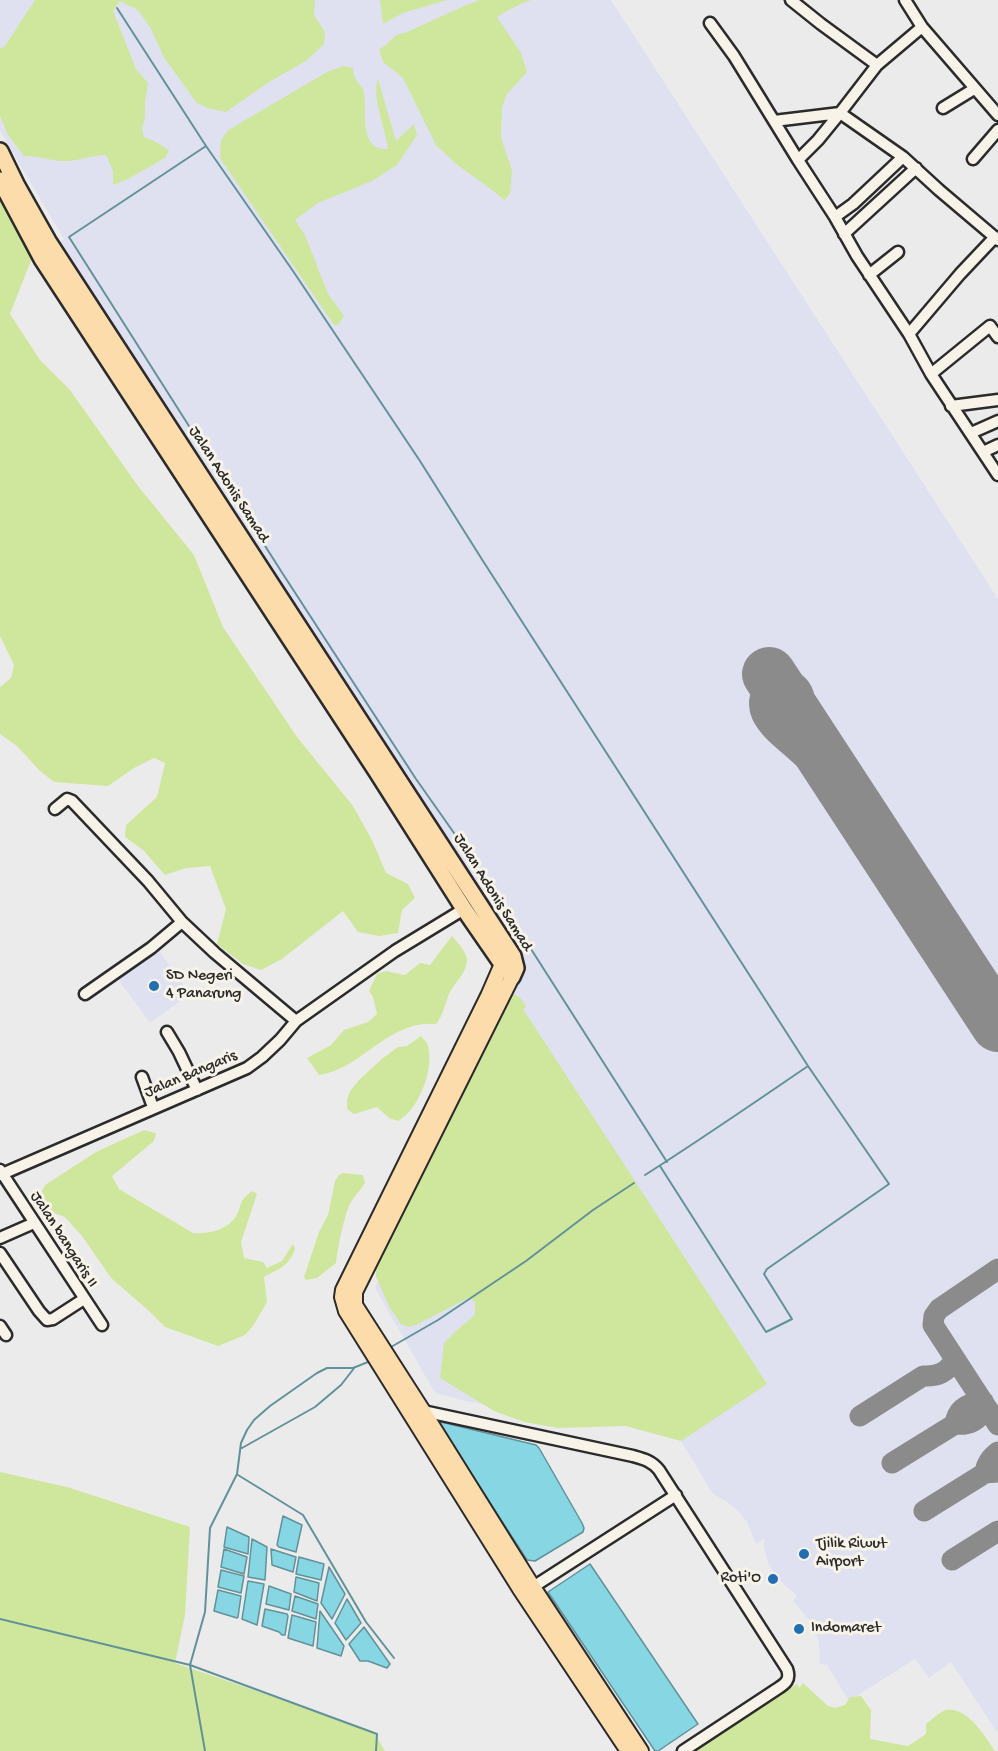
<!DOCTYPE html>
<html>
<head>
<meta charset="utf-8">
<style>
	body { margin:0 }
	canvas { display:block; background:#ecebec }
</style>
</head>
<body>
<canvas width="998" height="1751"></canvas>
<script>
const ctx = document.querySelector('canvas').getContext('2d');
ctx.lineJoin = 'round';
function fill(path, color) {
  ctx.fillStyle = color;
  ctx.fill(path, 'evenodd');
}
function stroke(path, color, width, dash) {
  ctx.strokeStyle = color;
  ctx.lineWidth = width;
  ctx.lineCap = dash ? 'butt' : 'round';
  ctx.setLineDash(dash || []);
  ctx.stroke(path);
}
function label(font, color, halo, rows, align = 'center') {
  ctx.font = font + ' "Gochi Hand",sans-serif';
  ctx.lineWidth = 6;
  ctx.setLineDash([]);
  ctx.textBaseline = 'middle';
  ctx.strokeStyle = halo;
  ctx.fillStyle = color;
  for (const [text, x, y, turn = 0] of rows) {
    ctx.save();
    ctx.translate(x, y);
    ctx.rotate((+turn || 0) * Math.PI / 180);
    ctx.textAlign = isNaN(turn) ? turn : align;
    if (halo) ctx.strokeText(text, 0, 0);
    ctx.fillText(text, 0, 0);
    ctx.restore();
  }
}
const built = new Path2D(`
	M 0,0 L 611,0 L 998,599 L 998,1734 L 951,1662 L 929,1678 L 915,1659 L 849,1701 L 827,1665 L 819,1663 L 820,1653 L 818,1639 L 812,1623 L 793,1601 L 797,1596 L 776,1577 L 768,1563 L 764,1547 L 764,1539 L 756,1544 L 747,1522 L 739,1512 L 730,1504 L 713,1494 L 681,1441 L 626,1426 L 548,1416 L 466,1401 L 435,1393 L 375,1288 L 397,1237 L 392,1228 L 521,959 L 57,246 L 64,239 L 0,131 Z
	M 158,949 L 190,994 L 150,1023 L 118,979 Z`);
const green = new Path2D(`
	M 35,0 L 315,0 L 314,15 L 325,32 L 324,44 L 306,61 L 269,82 L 226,112 L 207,108 L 197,103 L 165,59 L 150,27 L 138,10 L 120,1 L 113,11 L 136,69 L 148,83 L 145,102 L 145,118 L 142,128 L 144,137 L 154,141 L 169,150 L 165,158 L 128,179 L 113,185 L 113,171 L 106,155 C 93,155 81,160 68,161 C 54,162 39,156 24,156 L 8,135 L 0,116 L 0,49 L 5,46 Z
	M 380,0 L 447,0 L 403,13 L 383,24 Z
	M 480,0 L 531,0 C 519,4 508,10 497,17 L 521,53 L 527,72 L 507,94 L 502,107 L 501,138 L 512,170 L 510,194 L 504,200 L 492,190 L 456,164 L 436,145 L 403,78 L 383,62 L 379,49 L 385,46 L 396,35 L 407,32 L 464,6 Z
	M 343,66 L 353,68 C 353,71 353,74 355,77 C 356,82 361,85 363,89 C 369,106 356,151 388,149 C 386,132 371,94 378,79 L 396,141 L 414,124 L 417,135 L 397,165 L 372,181 L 318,203 L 295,220 L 305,235 L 328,294 L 344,316 L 338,325 L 334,325 L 220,158 C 222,142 217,142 230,129 L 327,72 Z
	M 0,197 L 34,253 L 10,314 L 40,360 L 70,390 L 138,486 L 194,555 L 223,627 L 297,737 L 353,806 L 372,840 L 386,873 L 408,884 L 415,898 L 402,910 L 398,933 L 379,936 L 358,932 L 343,911 L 282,959 L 261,970 L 243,964 L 217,944 L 226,909 L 210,866 L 186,868 L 165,875 L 143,850 L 125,837 L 126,825 L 157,797 L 165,763 L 154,758 L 134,768 L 108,786 L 54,782 L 39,770 L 17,746 L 0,734 L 0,687 L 11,678 L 14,665 L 0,636 Z
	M 452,936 C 458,943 466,951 467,960 C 467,973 454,983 449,994 C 445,1004 443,1016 436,1024 C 389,1019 362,1069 319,1075 L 307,1058 L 331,1045 L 344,1030 L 368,1022 L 377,1014 L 373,997 L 369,991 L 377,974 L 386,971 L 405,975 L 420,963 L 430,965 Z
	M 514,994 C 520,997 523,1000 526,1007 L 523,1009 L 767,1384 L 681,1441 L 626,1426 L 558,1428 L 524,1422 L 494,1411 L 440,1378 L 444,1343 L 458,1329 L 475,1315 L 475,1302 L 470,1297 L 416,1325 L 409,1327 L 401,1324 L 390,1308 L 376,1277 L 376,1271 L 384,1246 L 407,1206 L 428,1154 L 509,996 Z
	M 421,1036 C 422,1037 426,1042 427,1043 C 436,1066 419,1110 398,1121 L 389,1118 L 377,1107 L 354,1114 L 347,1109 L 347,1100 L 350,1091 L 359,1080 L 383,1058 L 398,1047 L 407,1046 Z
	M 144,1130 L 156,1133 L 154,1141 L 112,1176 L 119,1189 L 193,1233 C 207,1234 224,1231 234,1219 C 243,1208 236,1201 253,1191 L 257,1194 L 241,1242 L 244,1258 L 263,1262 L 267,1268 L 282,1261 L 293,1244 L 295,1249 C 288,1267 280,1268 264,1277 L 267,1302 L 253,1326 L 245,1335 L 218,1346 L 165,1327 L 149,1311 L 111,1278 L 82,1236 L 65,1217 L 41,1208 L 37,1201 L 45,1185 L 96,1152 Z
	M 343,1173 L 363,1175 L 365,1183 C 361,1190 355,1195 351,1202 C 345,1211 337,1251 336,1263 L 317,1278 L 306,1280 L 304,1277 L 319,1232 L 328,1215 L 335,1181 L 339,1175 Z
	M 0,1472 L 67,1487 L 190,1527 L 185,1615 L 175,1663 L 373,1731 L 385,1751 L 0,1751 Z
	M 803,1683 L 828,1706 L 835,1708 L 845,1705 L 850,1697 L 861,1696 L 871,1710 L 870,1739 L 908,1746 L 926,1734 L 926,1724 C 932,1720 939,1712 946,1710 C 967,1706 985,1736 995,1751 L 696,1751 L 797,1684 L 799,1688 Z`);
const water = new Path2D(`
	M 441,1422 L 536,1445 L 539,1448 L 582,1523 L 584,1528 L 583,1532 L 535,1561 L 527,1560 L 439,1424 Z
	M 283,1516 L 302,1525 L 296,1552 L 279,1547 L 277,1545 Z
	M 227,1527 L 249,1537 L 248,1554 L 224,1547 Z
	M 252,1539 L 267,1547 L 265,1580 L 248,1577 Z
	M 224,1549 L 247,1557 L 244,1574 L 221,1567 Z
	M 271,1549 L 296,1557 L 293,1572 L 272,1565 Z
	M 299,1557 L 324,1564 L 321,1580 L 296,1574 Z
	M 590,1564 L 698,1724 L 658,1751 L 655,1751 L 548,1592 Z
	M 329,1567 L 345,1594 L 332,1619 L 321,1603 Z
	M 221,1570 L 244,1576 L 241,1593 L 218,1587 Z
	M 296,1577 L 319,1583 L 317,1601 L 294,1592 Z
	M 248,1581 L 264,1584 L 257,1625 L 242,1619 Z
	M 269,1586 L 291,1594 L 289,1610 L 266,1604 Z
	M 218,1590 L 241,1596 L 238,1617 L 237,1618 L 214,1611 Z
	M 295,1596 L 318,1604 L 316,1619 L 292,1611 Z
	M 347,1599 L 361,1623 L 346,1640 L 335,1623 Z
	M 265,1609 L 287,1614 L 288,1616 L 285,1635 L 282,1635 L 279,1632 L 262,1626 Z
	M 320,1611 L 344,1646 L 341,1656 L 317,1648 Z
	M 292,1615 L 316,1622 L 313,1646 L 288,1638 Z
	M 364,1627 L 390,1664 L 387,1668 L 368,1661 L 360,1661 L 349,1644 Z`);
const stream = new Path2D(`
	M 117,8 L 206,146
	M 660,1166 L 766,1332 L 792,1319 L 764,1274 L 767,1269 L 889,1184 L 808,1066
	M 645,1175 C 700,1140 754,1103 808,1066 L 483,561 L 420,461 L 293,271 L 206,146 L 69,237 L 281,571 L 416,779 L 485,877 L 667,1162
	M 391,1347 L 438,1320 L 526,1261 L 593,1210 L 634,1183
	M 242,1448 L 315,1407 L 341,1385 L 355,1367
	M 238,1475 L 303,1515 L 366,1622 L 394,1658
	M 0,1619 L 190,1665 L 377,1734 L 376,1751
	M 205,1751 L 190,1665 L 205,1612 L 210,1528 L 237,1474 L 241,1443 L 247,1430 L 254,1420 L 270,1406 L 317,1373 L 327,1368 L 353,1368 L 368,1362`);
const taxiway = new Path2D(`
	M 798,718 C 801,712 804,707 804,701 C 805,682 780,671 767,685 C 760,693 757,704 762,715 C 770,731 784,740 797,752 C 815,768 834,785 852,802
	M 998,1269 L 939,1309 L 934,1316 L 933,1325 L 998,1425
	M 860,1416 L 923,1376 C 938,1377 947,1372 955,1360
	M 955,1424 C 957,1409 968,1403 983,1401
	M 892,1463 L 955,1424 C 970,1426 978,1420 987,1408
	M 985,1473 C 986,1464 990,1458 998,1452
	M 924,1511 L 985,1473 L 998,1472
	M 952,1560 L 998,1531`);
const runway = new Path2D(`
	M 769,674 L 998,1025`);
const minor = new Path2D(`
	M 791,0 L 821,24 L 877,65
	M 905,0 L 922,27 L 998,115
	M 710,23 L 734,56 L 798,160
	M 922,27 L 877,65 L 840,113 L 818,140 L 798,160 L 835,217 L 853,204 L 903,157 L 939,190 L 998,240
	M 943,108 L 974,89
	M 774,121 L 840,113 L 903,157
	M 973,159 L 998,130
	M 835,217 L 857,256 L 909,334 L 931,374 L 998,475
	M 844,234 L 916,168
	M 869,275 L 898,252
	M 909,334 L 960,274 L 995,237
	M 931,374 L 990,326 L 998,337
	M 951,406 L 998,400
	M 971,433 L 998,421
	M 983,452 L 998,445
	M 55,809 L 67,799 L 72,801 L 148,881 L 182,922 L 215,953 L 296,1021
	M 85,994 L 151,948 L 182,922
	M 167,1032 L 179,1052 L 197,1090
	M 142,1077 L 153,1107
	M 0,1170 L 102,1325
	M 0,1175 L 247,1068 L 262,1057 L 280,1040 L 296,1021 L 395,951 L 464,909
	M 0,1238 L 34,1223
	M 0,1253 L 39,1311 L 47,1320 L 53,1319 L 84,1299
	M 0,1326 L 6,1335
	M 420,1413 L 423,1411 L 633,1456 C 644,1459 652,1461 659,1470 L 787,1669 C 791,1680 785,1684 777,1689 L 683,1751
	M 533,1587 L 676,1495`);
const major = new Path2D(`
	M 628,1751 L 520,1589 L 346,1311 L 342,1297 L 343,1290 L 488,996 L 502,964 L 512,977 L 355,1292 L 355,1305 L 423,1411 L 533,1587 L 641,1751`);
const highway = new Path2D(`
	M 0,151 L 17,186 L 48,241 L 513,956 L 516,968 L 512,977
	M 0,180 L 42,259 L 377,772 L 464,909 L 502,964`);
const markers = [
	[154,986,6,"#1f6fb2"],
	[804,1554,6,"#1f6fb2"],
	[773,1579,6,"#1f6fb2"],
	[799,1629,6,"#1f6fb2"]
];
const streetNames = [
	["Jalan Adonis Samad",228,485,57],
	["Jalan Adonis Samad",492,893,58],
	["Jalan Bangaris",191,1075,-23],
	["Jalan bangaris II",63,1240,57]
];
const poiNames = [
	["SD Negeri",166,977],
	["4 Panarung",166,995],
	["Tjilik Riwut",816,1545],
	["Airport",816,1563],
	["Roti'O",761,1579,"right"],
	["Indomaret",811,1629]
];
fill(built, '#dfe1f0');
fill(green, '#cfe79c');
fill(water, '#87d6e3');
stroke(water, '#629299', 1.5);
stroke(stream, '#629299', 2);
stroke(taxiway, '#8c8b8c', 21);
stroke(runway, '#8c8b8c', 54);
stroke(minor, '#2b2b2b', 15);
stroke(major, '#2b2b2b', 18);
stroke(highway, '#2b2b2b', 20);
stroke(minor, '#f7f3e8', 10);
stroke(major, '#fddcac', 14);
stroke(highway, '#fddcac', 15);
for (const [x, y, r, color] of markers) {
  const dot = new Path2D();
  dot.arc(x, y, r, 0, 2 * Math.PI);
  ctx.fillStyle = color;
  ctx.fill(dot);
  stroke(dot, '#f7f3e8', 2);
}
label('16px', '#2b2b2b', '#f7f3e8', streetNames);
label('16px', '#2b2b2b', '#f7f3e8', poiNames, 'left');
</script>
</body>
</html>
